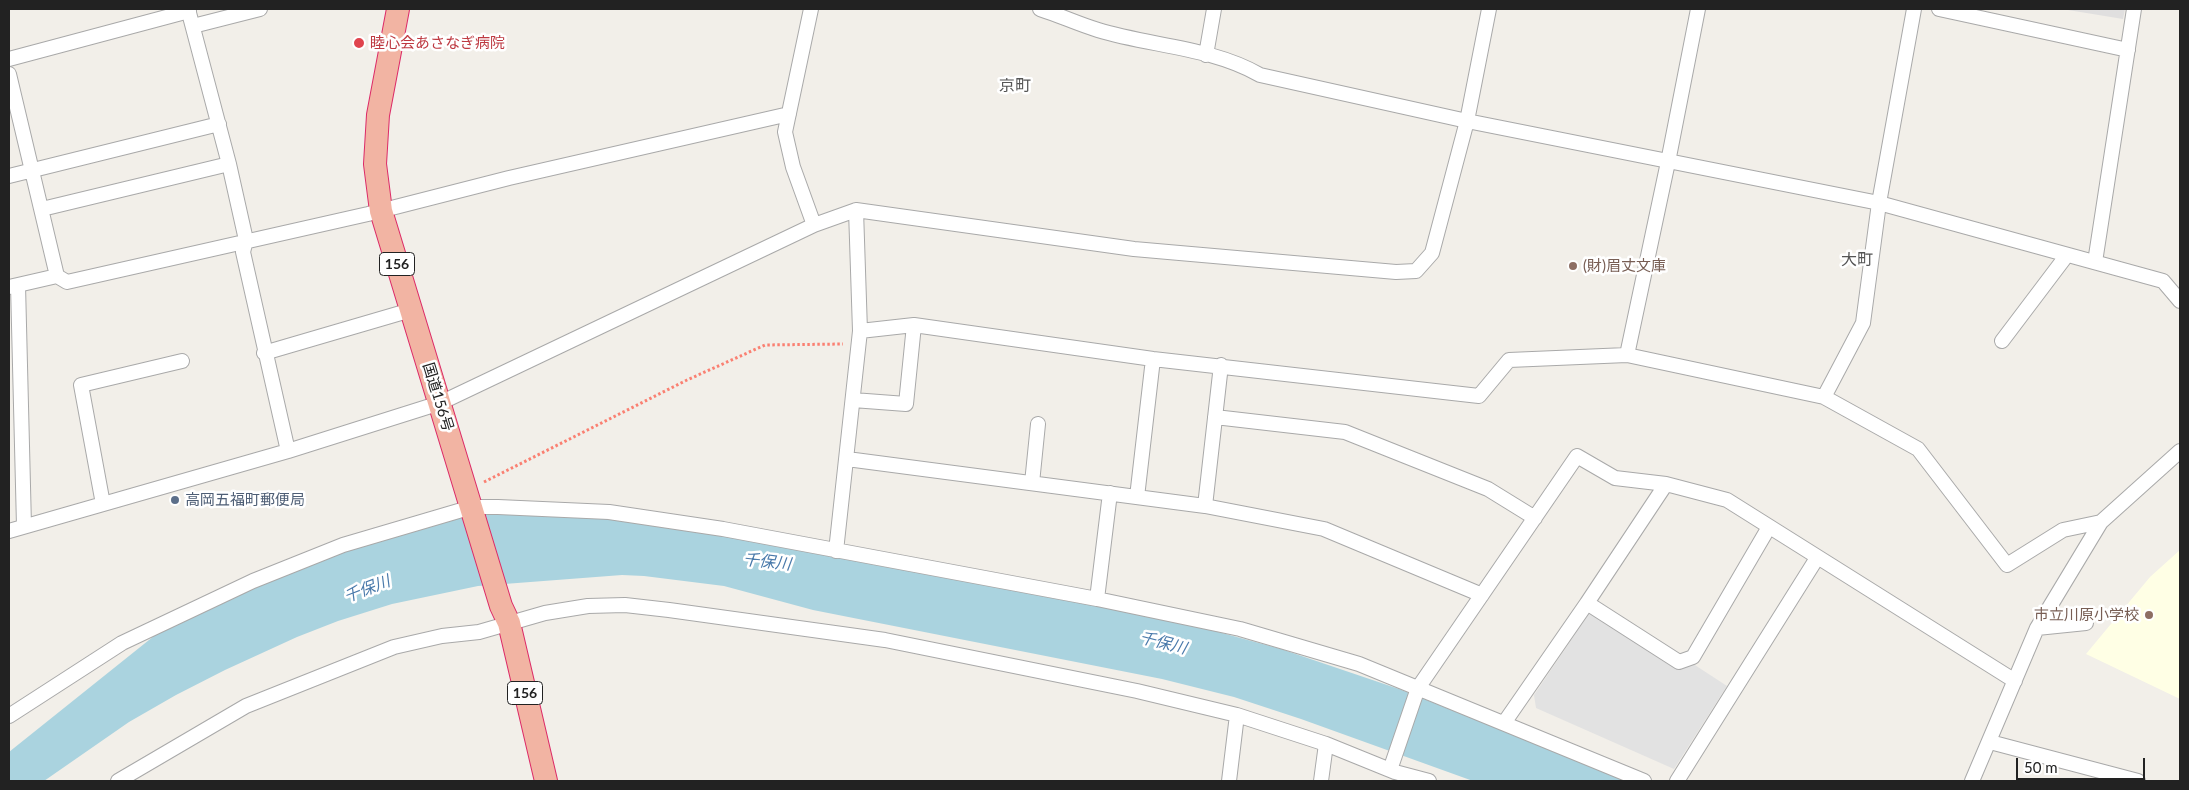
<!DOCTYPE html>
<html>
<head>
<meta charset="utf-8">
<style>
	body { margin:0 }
	#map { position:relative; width:2189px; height:790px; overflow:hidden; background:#f2efe9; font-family:Lato,sans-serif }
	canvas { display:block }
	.frame { position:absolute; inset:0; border:10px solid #222; pointer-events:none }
	.scale { position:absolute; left:2016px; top:758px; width:129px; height:22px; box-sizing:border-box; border:2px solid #222; border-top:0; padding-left:6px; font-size:15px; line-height:18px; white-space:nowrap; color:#222; -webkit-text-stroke:4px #fff; paint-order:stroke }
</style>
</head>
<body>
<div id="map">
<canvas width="2189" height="790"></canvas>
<div class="frame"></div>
<div class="scale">50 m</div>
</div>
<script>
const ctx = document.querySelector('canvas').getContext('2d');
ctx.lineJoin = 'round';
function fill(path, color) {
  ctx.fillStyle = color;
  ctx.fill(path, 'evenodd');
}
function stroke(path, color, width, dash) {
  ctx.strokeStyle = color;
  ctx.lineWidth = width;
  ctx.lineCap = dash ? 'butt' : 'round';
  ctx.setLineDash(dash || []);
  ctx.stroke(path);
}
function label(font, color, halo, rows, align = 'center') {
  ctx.font = font + ' Lato,"Noto Sans JP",sans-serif';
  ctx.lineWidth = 5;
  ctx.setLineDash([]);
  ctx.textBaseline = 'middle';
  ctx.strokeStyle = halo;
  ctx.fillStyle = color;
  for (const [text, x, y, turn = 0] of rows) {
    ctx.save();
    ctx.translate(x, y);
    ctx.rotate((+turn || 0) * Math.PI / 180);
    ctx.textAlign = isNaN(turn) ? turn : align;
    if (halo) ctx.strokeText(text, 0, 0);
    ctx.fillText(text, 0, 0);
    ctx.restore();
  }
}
const residential = new Path2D(`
	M 2062,9 L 2125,9 L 2123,19 Z`);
const education = new Path2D(`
	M 2180,550 L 2180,699 L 2086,654 L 2150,577 Z`);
const parking = new Path2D(`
	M 1606,607 L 1727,686 L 1674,769 L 1536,708 L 1534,695 L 1592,609 Z`);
const water = new Path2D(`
	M 468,511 L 613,517 L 709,531 L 967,580 L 1200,627 L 1281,649 L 1399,689 L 1628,781 L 1473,781 L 1301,719 L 1234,697 L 1162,679 L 813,610 L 724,586 L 644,576 L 622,575 L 478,586 L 392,604 L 338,621 L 297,637 L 225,670 L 176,695 L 129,722 L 44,781 L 9,781 L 9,752 L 159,632 L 210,607 L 348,547 Z`);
const path = new Path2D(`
	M 484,482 L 687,380 L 765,345 L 843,344`);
const minor = new Path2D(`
	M 188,9 L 229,164 L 246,240 L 243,252 L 288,451
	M 811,9 L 785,132 L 793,167 L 814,225
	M 1040,9 C 1059,15 1078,24 1098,30 C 1150,46 1211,47 1260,75 L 1467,121 L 1879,203 L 2163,281 L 2180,301
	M 1939,9 L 2128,50
	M 193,26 L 260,9
	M 1206,55 L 1214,9
	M 9,59 L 189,11
	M 9,74 L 57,276
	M 9,176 L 219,124
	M 42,209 L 229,164
	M 2095,262 L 2134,9
	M 18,285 L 24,526
	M 9,287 L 57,276 L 67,282 L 368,214 L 509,178 L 789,114
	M 860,331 L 914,325 L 1153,359 L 1479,396 L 1509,360 L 1627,355 L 1824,397 L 1918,449 L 2007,565 L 2063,530 L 2101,522
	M 2002,341 L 2067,255
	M 264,353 L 411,310
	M 1627,355 L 1668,162 L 1698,9
	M 1824,397 L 1863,323 L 1879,203 L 1914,9
	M 853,400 L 906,404 L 914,325
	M 1215,417 L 1345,432 L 1488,489 L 1535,518
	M 847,459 L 1205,506 L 1324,529 L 1482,595
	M 1032,483 L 1038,424
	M 1666,484 L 1587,603 L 1679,662 L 1693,657 L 1769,527
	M 1110,493 L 1097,599 L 1240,629 L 1359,664 L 1644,781
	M 1137,497 L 1153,359
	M 103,504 L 81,385 L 182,361
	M 1205,506 L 1221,365
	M 9,531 L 288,451 L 440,403 L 814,225 L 856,210 L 1134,249 L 1396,272 L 1416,271 L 1432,253 L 1467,121 L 1489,9
	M 836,551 L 860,331 L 856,210
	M 2037,628 L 2086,623
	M 9,716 L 122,643 L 253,581 L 343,545 L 472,507 L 498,507 L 609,512 L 723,529 L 1097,599
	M 1504,723 L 1587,603
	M 1990,742 L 2138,781
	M 1390,770 L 1418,688 L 1577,456 L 1615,478 L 1666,484 L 1727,500 L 2015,681
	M 118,781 L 246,706 L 394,647 L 442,636 L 479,632 L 545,613 L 588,606 L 625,605 L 669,610 L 885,640 L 1137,691 L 1237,715
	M 1229,781 L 1237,715 L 1326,744
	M 1321,781 L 1326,744 L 1395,772 L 1429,781
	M 1677,781 L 1817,558
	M 1972,781 L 2037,628 L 2101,522 L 2180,451`);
const trunk = new Path2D(`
	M 398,9 L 378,115 L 375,164 L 381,211 L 501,606 L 509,623 L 546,781`);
const markers = [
	[359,43,6,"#e0444e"],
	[1573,266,5,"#8d6e63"],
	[175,500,5,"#5c6f8a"],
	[2149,615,5,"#8d6e63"]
];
const shields = [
	[397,264,35],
	[525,693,35]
];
const shieldNames = [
	["156",397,264],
	["156",525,693]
];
const healthNames = [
	["睦心会あさなぎ病院",370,43]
];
const educationNames = [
	["(財)眉丈文庫",1583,266],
	["市立川原小学校",2139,615,"right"]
];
const streetNames = [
	["国道156号",438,397,73]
];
const serviceNames = [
	["高岡五福町郵便局",185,500]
];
const neighbourhoodNames = [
	["京町",1015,86],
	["大町",1857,260]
];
const waterNames = [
	["千保川",767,562,6],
	["千保川",367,589,-21],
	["千保川",1163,643,14]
];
fill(residential, '#e0dfdf');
fill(education, '#ffffe5');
fill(parking, '#e2e2e2');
fill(water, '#aad3df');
stroke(minor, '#a9a9a9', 16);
stroke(trunk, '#dc2a67', 24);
stroke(path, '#fa8072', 3, [2.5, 2.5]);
stroke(minor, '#fff', 14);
stroke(trunk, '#f2b4a3', 22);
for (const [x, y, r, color] of markers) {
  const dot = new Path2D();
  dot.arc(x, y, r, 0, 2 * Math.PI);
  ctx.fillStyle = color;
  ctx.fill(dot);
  stroke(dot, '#fff', 2);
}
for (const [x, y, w] of shields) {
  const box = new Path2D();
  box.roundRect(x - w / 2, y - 11.5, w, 23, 4);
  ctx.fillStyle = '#fff';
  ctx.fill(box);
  stroke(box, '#222', 1);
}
label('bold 14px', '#222', null, shieldNames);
label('15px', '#be3a42', '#fff', healthNames, 'left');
label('15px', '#785e54', '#fff', educationNames, 'left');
label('15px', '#222', '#fff', streetNames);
label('15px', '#4e5e75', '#fff', serviceNames, 'left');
label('16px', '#555', '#fff', neighbourhoodNames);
label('italic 16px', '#4a7aab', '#fff', waterNames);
</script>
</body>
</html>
